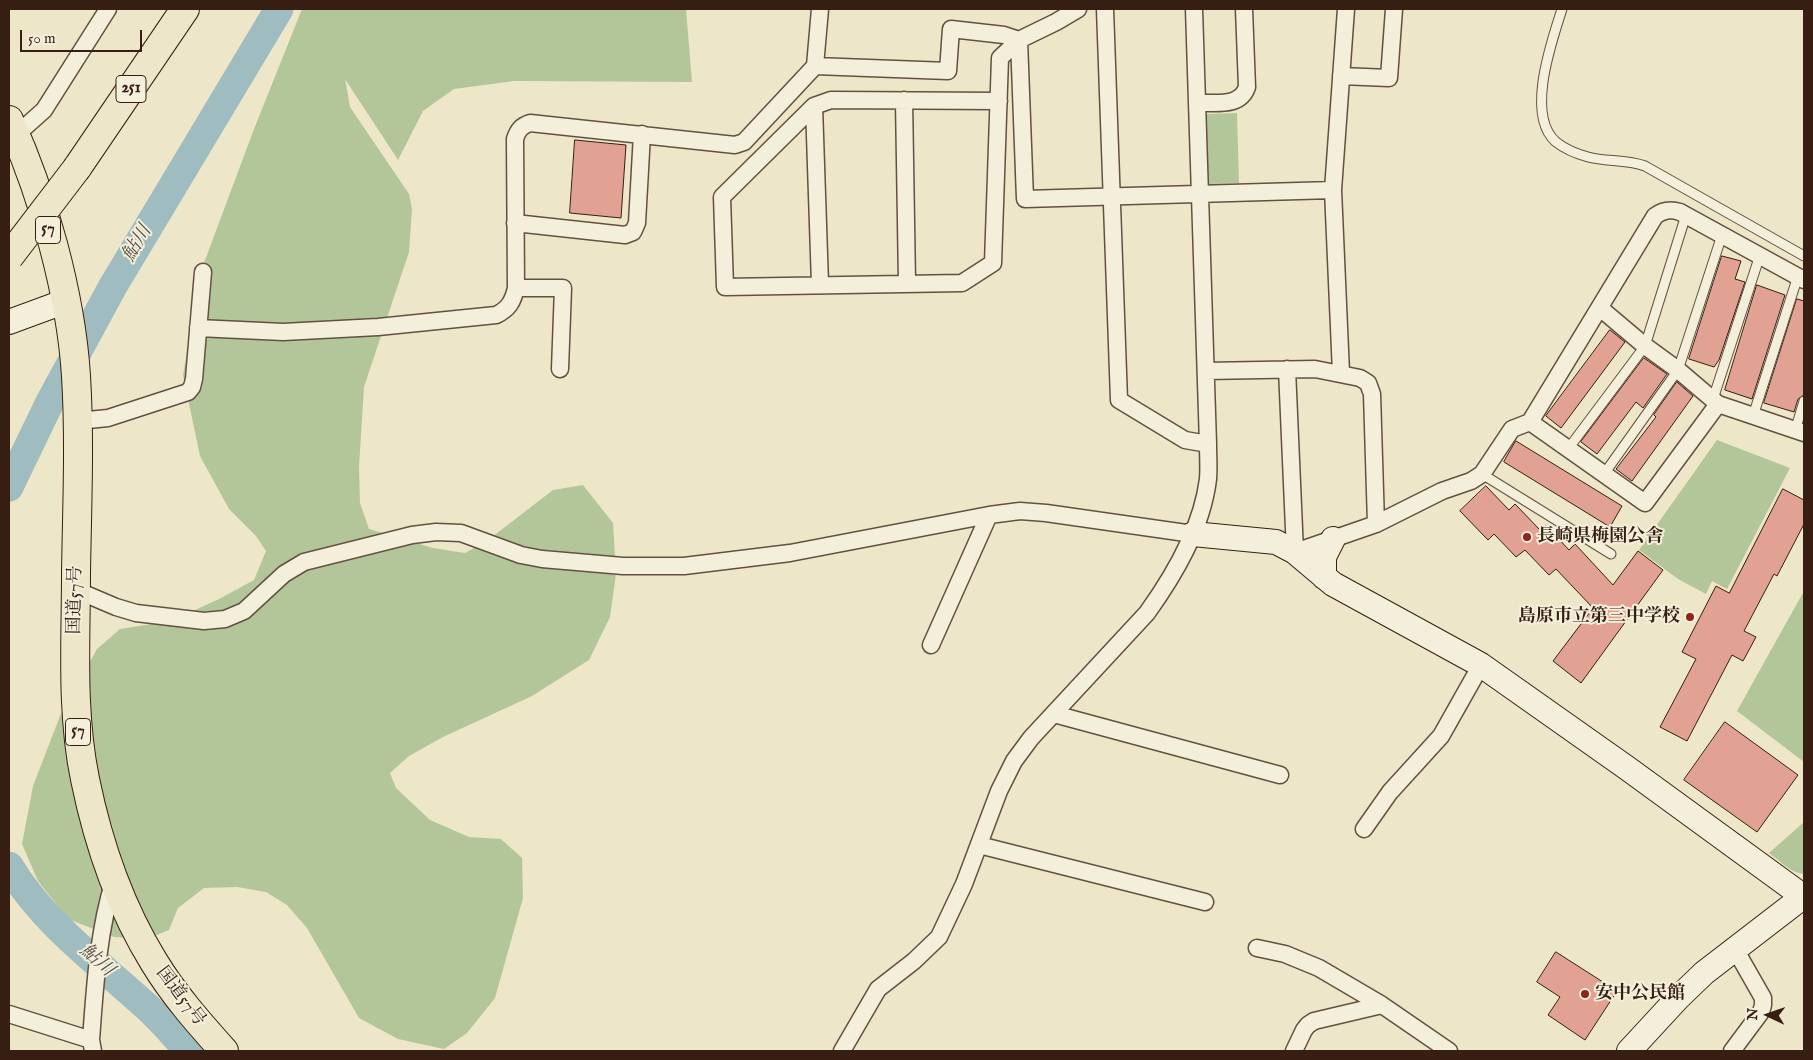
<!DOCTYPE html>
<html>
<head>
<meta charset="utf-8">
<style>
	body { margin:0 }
	#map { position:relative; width:1813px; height:1060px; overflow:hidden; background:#eee6c8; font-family:"IM FELL English",serif }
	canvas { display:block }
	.frame { position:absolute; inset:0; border:10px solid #361e13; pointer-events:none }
	.north { position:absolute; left:1743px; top:990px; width:50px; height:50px; -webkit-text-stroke:4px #f4efdb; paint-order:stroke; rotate:273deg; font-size:14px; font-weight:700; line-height:20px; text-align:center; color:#361e13 }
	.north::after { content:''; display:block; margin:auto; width:18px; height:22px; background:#361e13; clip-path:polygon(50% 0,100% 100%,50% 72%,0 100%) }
	.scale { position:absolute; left:20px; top:30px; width:122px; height:22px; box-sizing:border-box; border:2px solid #361e13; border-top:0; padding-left:6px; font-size:15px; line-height:18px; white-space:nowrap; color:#361e13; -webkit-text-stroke:4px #f4efdb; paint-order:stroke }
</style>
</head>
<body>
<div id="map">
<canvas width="1813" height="1060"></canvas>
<div class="frame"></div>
<div class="north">N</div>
<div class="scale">50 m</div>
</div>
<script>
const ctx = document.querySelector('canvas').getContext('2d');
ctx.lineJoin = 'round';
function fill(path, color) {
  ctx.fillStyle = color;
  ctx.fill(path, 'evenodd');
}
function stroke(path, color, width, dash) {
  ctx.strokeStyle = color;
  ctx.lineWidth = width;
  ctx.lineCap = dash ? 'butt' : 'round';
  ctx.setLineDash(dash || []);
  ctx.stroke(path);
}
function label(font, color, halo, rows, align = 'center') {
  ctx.font = font + ' "IM FELL English","Noto Serif JP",serif';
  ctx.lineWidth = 4;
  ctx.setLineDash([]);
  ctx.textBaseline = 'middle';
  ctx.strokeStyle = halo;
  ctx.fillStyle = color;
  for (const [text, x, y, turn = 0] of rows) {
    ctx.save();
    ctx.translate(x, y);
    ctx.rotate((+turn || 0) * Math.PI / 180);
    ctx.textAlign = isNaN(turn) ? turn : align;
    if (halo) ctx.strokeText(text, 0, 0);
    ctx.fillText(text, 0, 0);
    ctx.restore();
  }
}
const green = new Path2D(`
	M 302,9 L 686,9 L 692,82 L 514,81 L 454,89 L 423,111 L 398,160 L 345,79 L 350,107 L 409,194 L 412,209 L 409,252 L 364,387 L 359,467 L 360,503 L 369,529 L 433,548 L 465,553 L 488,540 L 553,490 L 583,485 L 613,523 L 616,574 L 610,617 L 589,660 L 532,696 L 443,737 L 409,756 L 390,773 L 396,788 L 430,820 L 469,837 L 501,839 L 522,858 L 523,898 L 495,998 L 467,1033 L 444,1049 L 398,1039 L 359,1018 L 307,928 L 287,905 L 266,892 L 237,887 L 204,888 L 178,908 L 169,930 L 147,939 L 114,937 L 68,919 L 38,881 L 22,844 L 33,786 L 60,716 L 97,649 L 120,629 L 171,621 L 219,599 L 254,580 L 266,551 L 256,536 L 229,509 L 200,456 L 183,375 L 201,271 L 254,129 Z
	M 1237,113 L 1239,183 L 1208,184 L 1206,114 Z
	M 1717,440 L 1790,468 L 1727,589 L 1712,581 L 1706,594 L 1678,579 L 1639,550 Z
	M 1804,591 L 1804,762 L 1737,711 Z
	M 1804,822 L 1804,874 C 1791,873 1780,861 1769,853 Z`);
const river = new Path2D(`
	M 9,487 L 49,404 L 113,286 L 279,9
	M 9,866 C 43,923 99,963 147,1007 C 162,1020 175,1037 189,1051`);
const building = new Path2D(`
	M 575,140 L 626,145 L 621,218 L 570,213 Z
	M 1722,256 L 1741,261 L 1735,279 L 1745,282 L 1719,360 L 1714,367 L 1689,359 Z
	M 1757,285 L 1785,295 L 1752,399 L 1725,390 Z
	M 1797,299 L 1804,301 L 1804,395 L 1798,399 L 1794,412 L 1764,403 Z
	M 1610,330 L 1625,342 L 1561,428 L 1546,416 Z
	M 1644,358 L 1667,374 L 1643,408 L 1636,402 L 1597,454 L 1581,442 Z
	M 1677,382 L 1693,396 L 1632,481 L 1616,469 L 1656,417 L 1654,415 Z
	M 1516,441 L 1622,506 L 1610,527 L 1504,462 Z
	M 1486,486 L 1509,510 L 1515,504 L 1540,530 L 1546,525 L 1569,550 L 1575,544 L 1613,585 L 1638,551 L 1663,570 L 1581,683 L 1553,661 L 1593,608 L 1556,569 L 1549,575 L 1525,550 L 1516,557 L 1494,534 L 1488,540 L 1460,511 Z
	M 1783,489 L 1804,500 L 1804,524 L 1777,576 L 1774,574 L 1744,631 L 1756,637 L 1743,661 L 1732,655 L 1687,741 L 1660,727 L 1696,659 L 1682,652 L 1716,586 L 1729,593 Z
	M 1725,722 L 1798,775 L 1757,832 L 1684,780 Z
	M 1556,952 L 1617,991 L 1585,1040 L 1548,1015 L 1560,997 L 1537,982 Z`);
const lane = new Path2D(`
	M 1562,9 C 1552,41 1525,115 1556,142 C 1565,149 1577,154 1588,157 C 1606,162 1626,159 1645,166 L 1804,256
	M 1713,399 L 1760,255
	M 1753,416 L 1798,276
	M 1795,431 L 1804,401
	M 1568,449 L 1645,346 L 1686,215
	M 1482,474 L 1611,554
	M 1604,474 L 1678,370 L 1722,235`);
const street = new Path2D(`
	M 1105,9 L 1119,400 L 1185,440 L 1208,444
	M 815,66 L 820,9
	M 1341,76 L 1389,78 L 1394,9
	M 904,100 L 907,283
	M 999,101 L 831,100 L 814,106 L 722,197 L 725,287 L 962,283 L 993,263 L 1000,58 L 1019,40 L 1056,22 L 1078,9
	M 1197,103 C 1215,102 1240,108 1247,87 L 1244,9
	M 814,106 L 820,284
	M 16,135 L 44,110 L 108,9
	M 515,223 L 625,235 L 633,232 L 637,223 L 642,134
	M 516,288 L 563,288 L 560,369
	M 1600,308 L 1645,346 L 1678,370 L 1718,404 L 1804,433
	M 198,328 L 283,332 L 378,327 L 496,315 C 509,309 513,301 516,288 L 515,139 C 518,130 521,126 530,123 L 735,145 L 744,142 L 815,66 L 948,71 L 951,29 L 1004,35 L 1019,40 L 1025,199 L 1333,190
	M 1287,369 L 1295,552 L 1376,524 L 1442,491 L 1471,481 L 1482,474 L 1512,429 L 1530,422 L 1655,216 C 1663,210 1670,209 1680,212 L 1804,280
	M 1206,371 L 1315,369 L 1360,378 L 1368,383 L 1372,394 L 1376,524
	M 1341,373 L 1333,190 L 1346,9
	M 78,421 L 108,418 L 188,392 L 192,387 L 194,379 L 203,272
	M 1530,422 L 1645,503 L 1718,404
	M 76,590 L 116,607 L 136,613 L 204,621 L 225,619 L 244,611 L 284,574 L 304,562 L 412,535 L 436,532 L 461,533 L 521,555 L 542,559 L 623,566 L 684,566 L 790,553 L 989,515 L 1020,511 L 1046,513 L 1193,534
	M 931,645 L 989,515
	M 1054,714 L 1280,775
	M 1364,829 L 1390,792 L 1441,736 L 1481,665
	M 979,845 L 1205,902
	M 1257,948 L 1285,954 L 1319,968 L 1382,1005 L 1449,1051
	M 9,1014 L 91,1040
	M 93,1051 L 91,1040 C 95,986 98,932 114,880
	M 842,1051 L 878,989 L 914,961 L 939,937 L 964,884 L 999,791 L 1014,761 L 1031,738 L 1147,613 C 1175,574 1202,528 1208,479 C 1209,468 1208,456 1208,444 L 1194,9
	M 1294,1051 L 1304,1030 L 1308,1025 L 1314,1021 L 1382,1005
	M 1732,1051 L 1761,1012 L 1763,1005 L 1763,998 L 1735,949`);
const secondary = new Path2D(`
	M 9,322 L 66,301
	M 1193,534 L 1276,542 L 1295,552 L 1333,584 L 1481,665 L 1627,768 L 1804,897
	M 1324,577 L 1324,557 L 1333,539
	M 1629,1051 L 1678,998 L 1704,973 L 1804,896`);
const highway = new Path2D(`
	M 9,120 C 43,194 71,295 76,376 C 80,441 77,507 76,573 C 76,642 71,711 85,779 C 98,843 120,907 154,962 C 174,995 199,1023 224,1051
	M 77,168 L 185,9`);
const highwayBridge = new Path2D(`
	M 9,257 L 77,168`);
const markers = [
	[1527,537,5,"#8f2418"],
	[1690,617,5,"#8f2418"],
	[1585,994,5,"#8f2418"]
];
const shields = [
	[131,89,30],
	[48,230,25],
	[78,732,25]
];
const shieldNames = [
	["251",131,89],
	["57",48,230],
	["57",78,732]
];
const poiNames = [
	["長崎県梅園公舎",1537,537],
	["島原市立第三中学校",1680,617,"right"],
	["安中公民館",1595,994]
];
const streetNames = [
	["国道57号",76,600,-89],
	["国道57号",180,997,53]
];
const waterNames = [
	["鮎川",138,244,-59],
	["鮎川",96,961,42]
];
fill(green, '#b3c69a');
stroke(river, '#9fbdc0', 29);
fill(building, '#e1a294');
stroke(building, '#361e13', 1);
stroke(lane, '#645040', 11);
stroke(street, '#645040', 19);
stroke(secondary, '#361e13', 26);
stroke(highway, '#361e13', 30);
stroke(lane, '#f4efdb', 9);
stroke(street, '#f4efdb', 16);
stroke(secondary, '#f4efdb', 24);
stroke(highway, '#eee6c8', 28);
stroke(highwayBridge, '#361e13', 30, []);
stroke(highwayBridge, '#eee6c8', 28);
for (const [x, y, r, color] of markers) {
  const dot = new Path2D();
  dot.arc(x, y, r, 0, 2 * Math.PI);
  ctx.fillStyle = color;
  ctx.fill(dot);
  stroke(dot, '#f4efdb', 2);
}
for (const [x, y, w] of shields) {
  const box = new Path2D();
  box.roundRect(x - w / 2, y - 13.5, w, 27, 4);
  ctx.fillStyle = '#f4efdb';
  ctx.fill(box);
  stroke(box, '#361e13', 1);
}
label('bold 16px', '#361e13', null, shieldNames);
label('bold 18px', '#361e13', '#f4efdb', poiNames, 'left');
label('18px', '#361e13', '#f4efdb', streetNames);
label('italic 19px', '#564e47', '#f4efdb', waterNames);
</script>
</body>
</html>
